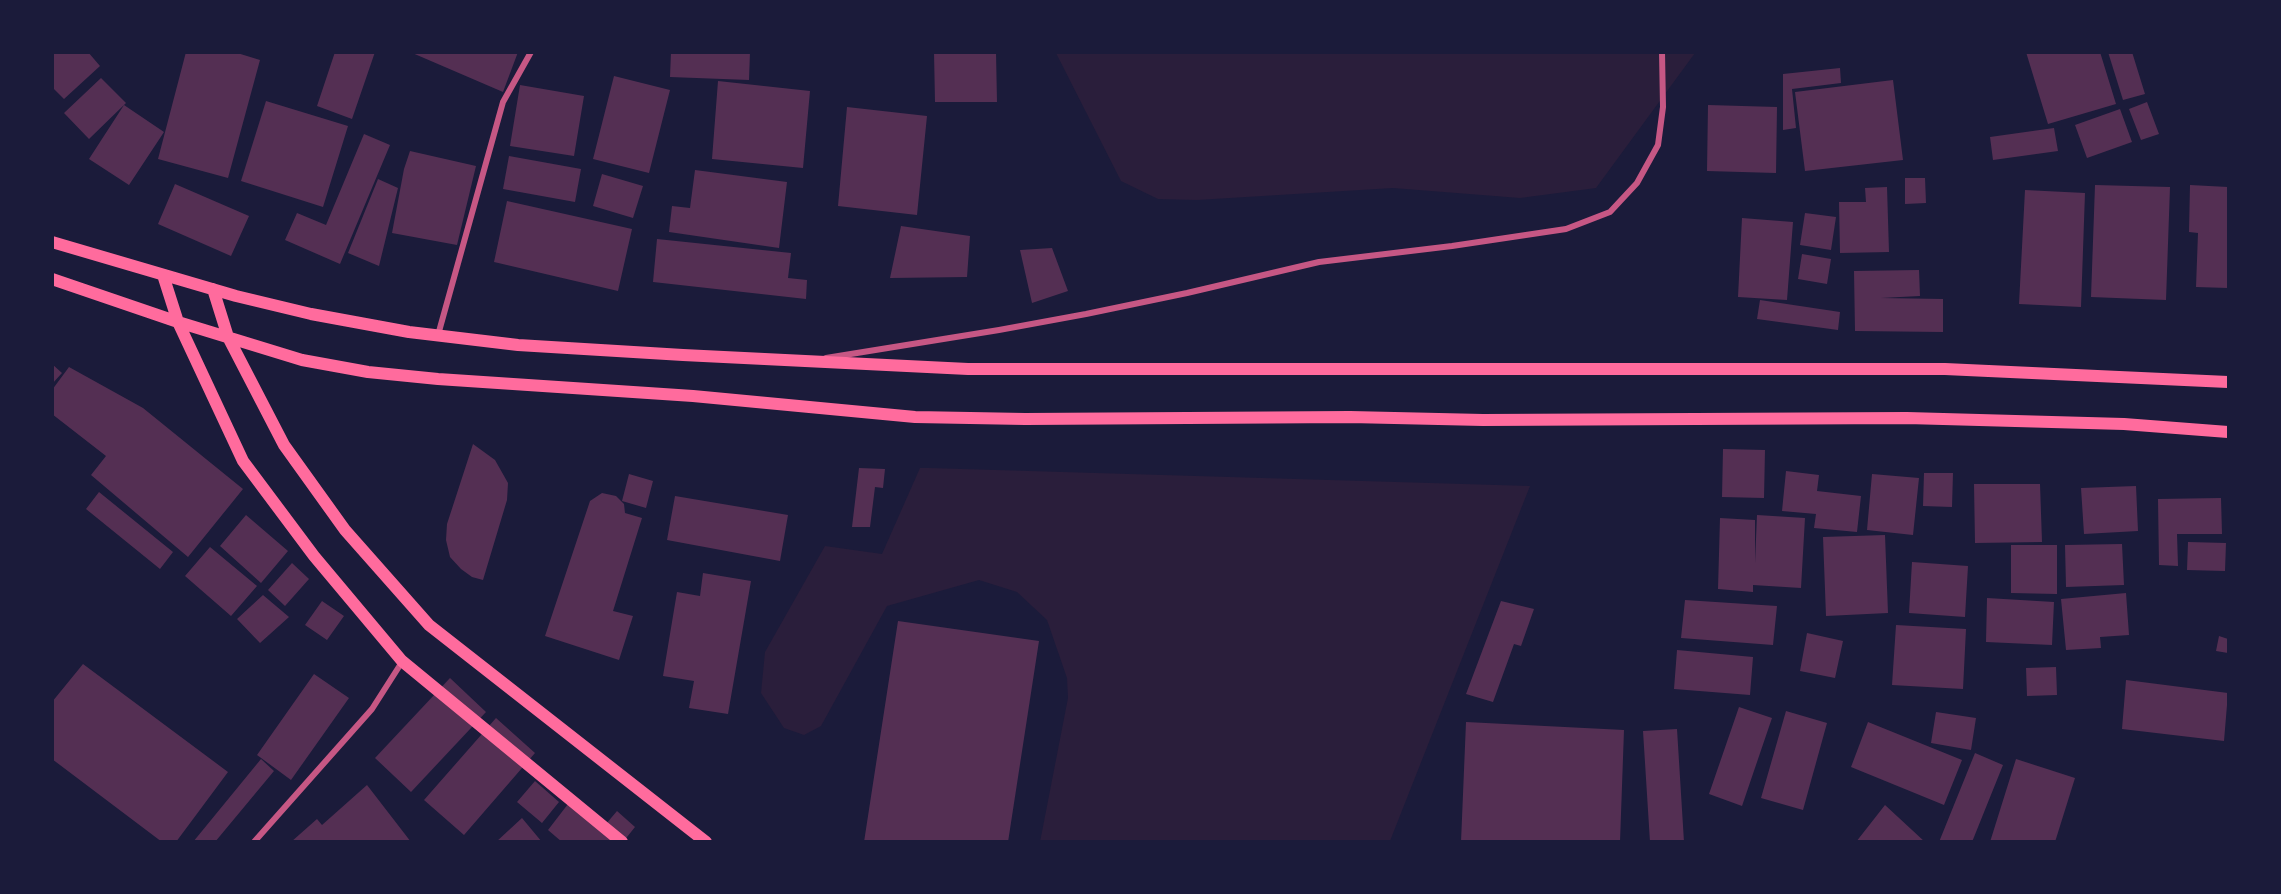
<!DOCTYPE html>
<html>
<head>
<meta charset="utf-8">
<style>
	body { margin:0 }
	#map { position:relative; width:2281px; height:894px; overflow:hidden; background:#1b1b3a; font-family:"Roboto Serif",serif }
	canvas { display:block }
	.frame { position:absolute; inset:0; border:54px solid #1b1b3a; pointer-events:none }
</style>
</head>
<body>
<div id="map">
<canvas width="2281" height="894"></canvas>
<div class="frame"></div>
</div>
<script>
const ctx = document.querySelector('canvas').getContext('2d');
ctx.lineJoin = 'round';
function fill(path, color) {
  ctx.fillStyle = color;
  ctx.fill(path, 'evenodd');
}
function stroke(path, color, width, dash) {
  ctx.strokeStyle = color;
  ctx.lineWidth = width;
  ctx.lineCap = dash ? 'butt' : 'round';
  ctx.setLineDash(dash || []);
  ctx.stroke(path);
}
const green = new Path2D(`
	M 1056,53 L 1695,53 L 1596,188 L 1520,198 L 1393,188 L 1197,200 L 1158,199 L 1121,181 Z
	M 920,468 L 929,468 L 1530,486 L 1390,841 L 1040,842 L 1068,698 L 1067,678 L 1047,620 L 1017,592 L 979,580 L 887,606 L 821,726 L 804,735 L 784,728 L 761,693 L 765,652 L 825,546 L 882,554 Z`);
const building = new Path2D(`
	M 52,52 L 88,52 L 100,66 L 64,99 L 52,87 Z
	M 186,52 L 234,52 L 260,60 L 228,178 L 158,159 Z
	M 335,52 L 375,52 L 352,119 L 317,106 Z
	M 410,52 L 518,52 L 503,92 Z
	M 671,52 L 750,52 L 749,80 L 670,77 Z
	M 934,52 L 996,52 L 997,102 L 935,102 Z
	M 2026,52 L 2100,52 L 2116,104 L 2048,124 Z
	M 2108,52 L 2132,52 L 2145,94 L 2123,100 Z
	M 1840,68 L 1841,83 L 1792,89 L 1796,128 L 1783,130 L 1783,74 Z
	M 614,76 L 670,90 L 649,173 L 593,159 Z
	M 101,78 L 126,103 L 89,139 L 64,113 Z
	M 1893,80 L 1903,160 L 1805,171 L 1795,92 Z
	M 718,81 L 810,91 L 803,168 L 712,159 Z
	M 520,85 L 584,96 L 574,156 L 510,146 Z
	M 266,101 L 348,126 L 323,207 L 241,181 Z
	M 2147,102 L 2159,134 L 2141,140 L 2129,109 Z
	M 124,105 L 164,132 L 129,185 L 89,159 Z
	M 1708,105 L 1777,107 L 1776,173 L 1707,171 Z
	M 847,107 L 927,116 L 917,215 L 838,206 Z
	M 2120,109 L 2132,142 L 2087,158 L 2075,125 Z
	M 2054,128 L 2058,151 L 1993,160 L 1990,137 Z
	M 364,134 L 390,145 L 340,264 L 285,240 L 297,213 L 326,225 Z
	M 410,151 L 476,166 L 457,245 L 392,233 L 404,169 Z
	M 509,156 L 581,169 L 575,202 L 503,189 Z
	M 695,170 L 787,182 L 779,248 L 669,232 L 672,206 L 690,208 Z
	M 602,174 L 643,186 L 633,218 L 593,206 Z
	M 1905,178 L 1925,178 L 1926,203 L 1905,204 Z
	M 378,179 L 398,188 L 379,266 L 348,253 Z
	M 175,184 L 249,216 L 231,256 L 158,224 Z
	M 2095,185 L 2170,187 L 2166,300 L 2091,297 Z
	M 2190,185 L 2228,187 L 2228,288 L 2196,287 L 2198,233 L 2189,232 Z
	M 1887,187 L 1889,252 L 1840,253 L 1839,202 L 1866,202 L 1865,188 Z
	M 2025,190 L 2085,193 L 2081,307 L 2019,304 Z
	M 507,201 L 632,229 L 618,291 L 494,262 Z
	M 1805,213 L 1836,217 L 1831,250 L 1800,245 Z
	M 1742,218 L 1793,222 L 1787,300 L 1738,297 Z
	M 901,226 L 970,236 L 967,277 L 890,278 Z
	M 657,239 L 791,253 L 788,278 L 807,280 L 806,299 L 653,282 Z
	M 1052,248 L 1068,291 L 1032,303 L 1020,250 Z
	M 1802,254 L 1831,259 L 1827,284 L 1798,279 Z
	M 1919,270 L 1920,296 L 1881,298 L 1943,299 L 1943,332 L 1855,331 L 1854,271 Z
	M 1760,300 L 1840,312 L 1838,330 L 1757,319 Z
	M 52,364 L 62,373 L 52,384 Z
	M 69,367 L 143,408 L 243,489 L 188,557 L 91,475 L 106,456 L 52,414 L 52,390 Z
	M 473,444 L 495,460 L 508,483 L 507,500 L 483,580 L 472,577 L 461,569 L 450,557 L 446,540 L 447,524 Z
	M 1723,449 L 1765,450 L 1764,498 L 1722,497 Z
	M 859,468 L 885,469 L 883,488 L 875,487 L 870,527 L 852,527 Z
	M 1786,471 L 1819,475 L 1817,491 L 1861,496 L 1857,532 L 1814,528 L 1816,514 L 1782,511 Z
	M 1924,473 L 1953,473 L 1952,507 L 1923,506 Z
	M 629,474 L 653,481 L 646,508 L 622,501 Z
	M 1872,474 L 1919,478 L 1913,535 L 1867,530 Z
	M 1974,484 L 2040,484 L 2042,542 L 1975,543 Z
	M 2136,486 L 2138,531 L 2084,534 L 2081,488 Z
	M 99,492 L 173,552 L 160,569 L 86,509 Z
	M 602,493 L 616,496 L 624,504 L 625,513 L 642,518 L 613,611 L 633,616 L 619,660 L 545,636 L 590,501 Z
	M 675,496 L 788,515 L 780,561 L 667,540 Z
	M 2221,498 L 2222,534 L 2177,534 L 2178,566 L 2159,565 L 2158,499 Z
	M 246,515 L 288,551 L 261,583 L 220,546 Z
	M 1757,515 L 1805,518 L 1801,588 L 1753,585 L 1753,592 L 1718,589 L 1720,518 L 1755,520 L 1755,563 Z
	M 1885,535 L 1888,613 L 1826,616 L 1823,537 Z
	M 2188,542 L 2226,543 L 2225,571 L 2187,570 Z
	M 2122,544 L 2124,585 L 2066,587 L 2065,545 Z
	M 2011,545 L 2057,545 L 2057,594 L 2011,593 Z
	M 210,547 L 257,586 L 231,616 L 185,576 Z
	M 1912,562 L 1968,566 L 1965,617 L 1909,613 Z
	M 292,563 L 309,579 L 285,606 L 268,590 Z
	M 703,573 L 751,581 L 728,714 L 689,708 L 694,681 L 663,676 L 677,592 L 700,596 Z
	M 2126,593 L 2129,635 L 2100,637 L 2101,648 L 2066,650 L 2061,599 Z
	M 263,595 L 289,617 L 260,643 L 237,619 Z
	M 1987,598 L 2054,602 L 2052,645 L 1986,642 Z
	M 1685,600 L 1777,606 L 1773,645 L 1681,638 Z
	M 322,601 L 344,616 L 327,640 L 305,625 Z
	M 1501,601 L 1534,609 L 1521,646 L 1514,644 L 1493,702 L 1466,694 Z
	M 898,621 L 1039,641 L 1008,842 L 864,842 Z
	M 1896,625 L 1966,629 L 1963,689 L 1892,685 Z
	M 1807,633 L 1843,641 L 1835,678 L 1800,671 Z
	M 2219,636 L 2228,639 L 2228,653 L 2216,651 Z
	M 1677,650 L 1753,657 L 1750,695 L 1674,689 Z
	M 83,664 L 228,772 L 176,842 L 162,842 L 52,759 L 52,702 Z
	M 2056,667 L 2057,695 L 2027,696 L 2026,668 Z
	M 314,674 L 349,698 L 291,780 L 257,755 Z
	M 450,678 L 486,712 L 411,792 L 375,758 Z
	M 2126,680 L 2228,693 L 2224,741 L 2122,729 Z
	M 1739,707 L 1772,718 L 1742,806 L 1709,794 Z
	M 1786,711 L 1827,723 L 1803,810 L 1761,798 Z
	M 1936,712 L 1976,718 L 1971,750 L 1931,743 Z
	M 496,718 L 535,753 L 464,835 L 424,800 Z
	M 1466,722 L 1624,730 L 1620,842 L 1461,842 Z
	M 1868,722 L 1962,760 L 1944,805 L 1851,767 Z
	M 1677,729 L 1684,842 L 1650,842 L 1643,731 Z
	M 1975,753 L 2003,765 L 1972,842 L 1939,842 Z
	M 261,759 L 274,771 L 215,842 L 193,842 Z
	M 2016,759 L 2075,778 L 2055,842 L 1990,842 Z
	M 535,781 L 559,802 L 542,823 L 517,802 Z
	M 367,785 L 411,842 L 291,842 L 317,819 L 322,825 Z
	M 568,804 L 606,824 L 617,811 L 635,827 L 623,842 L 562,842 L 548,830 Z
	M 1885,805 L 1925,842 L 1856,842 Z
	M 522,818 L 542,842 L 496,842 Z`);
const minor = new Path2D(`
	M 438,335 L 503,102 L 531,52
	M 826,358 L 999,330 L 1086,314 L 1187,293 L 1319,262 L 1452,246 L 1566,229 L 1610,212 L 1637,183 L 1658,145 L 1663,107 L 1662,52
	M 254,842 L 372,709 L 402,662`);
const secondary = new Path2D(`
	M 52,242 L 236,296 L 311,314 L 409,332 L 518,345 L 683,355 L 968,369 L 1945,369 L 2228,382
	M 163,275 L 178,322 L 243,461 L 314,556 L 402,661 L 622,842
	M 52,279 L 178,322 L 302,360 L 368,372 L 438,379 L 693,396 L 915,417 L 1025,419 L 1350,417 L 1483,420 L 1907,418 L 2124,424 L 2228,432
	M 213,289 L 228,337 L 284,445 L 345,530 L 429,625 L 706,842`);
fill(green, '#2a1e3b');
fill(building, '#542f53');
stroke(minor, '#c65784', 6);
stroke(secondary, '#ff6b9d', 12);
</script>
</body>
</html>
